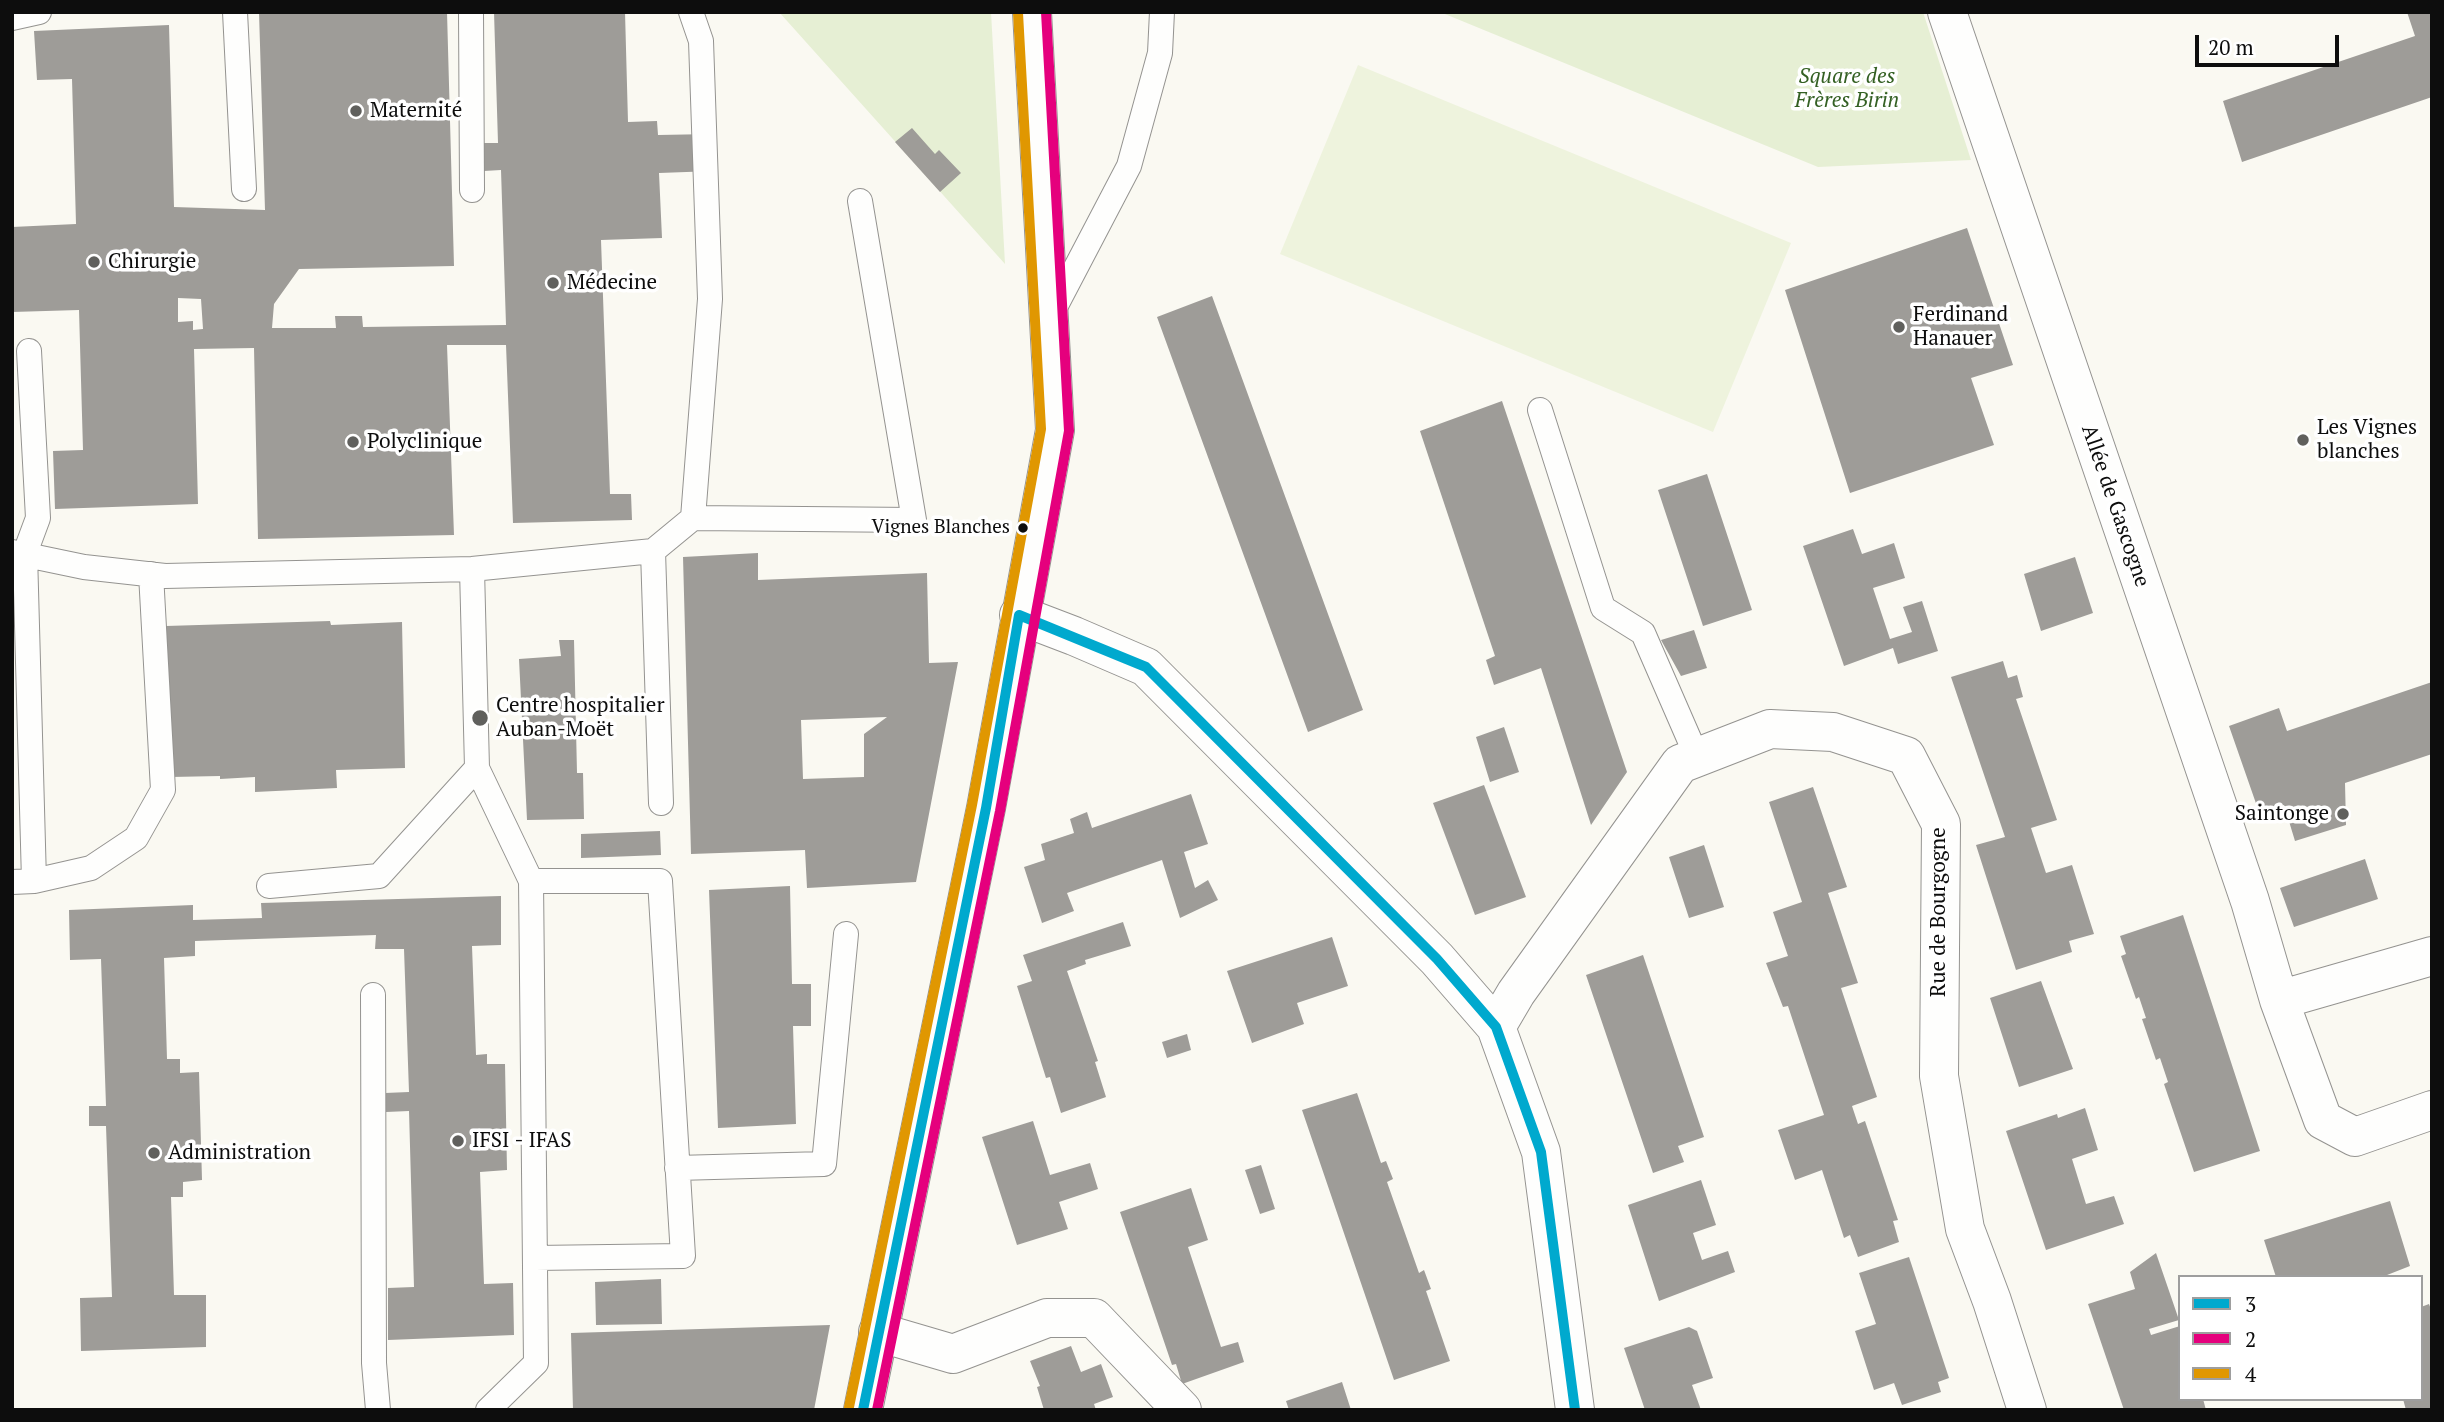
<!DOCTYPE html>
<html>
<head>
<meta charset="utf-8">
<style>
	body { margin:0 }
	#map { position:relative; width:2444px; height:1422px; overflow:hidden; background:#faf9f2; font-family:"PT Serif",serif }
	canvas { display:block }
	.frame { position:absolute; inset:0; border:14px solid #0d0d0d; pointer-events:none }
	.legend { position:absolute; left:2178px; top:1275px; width:245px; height:126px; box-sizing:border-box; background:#fff; border:2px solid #9e9e9e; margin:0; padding:9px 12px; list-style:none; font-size:21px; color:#0d0d0d }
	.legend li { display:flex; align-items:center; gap:14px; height:35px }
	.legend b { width:35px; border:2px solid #9e9e9e }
	.scale { position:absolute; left:2195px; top:35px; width:144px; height:32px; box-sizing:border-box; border:4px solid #0d0d0d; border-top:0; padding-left:9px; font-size:21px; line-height:24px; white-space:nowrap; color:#0d0d0d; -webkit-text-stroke:5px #fff; paint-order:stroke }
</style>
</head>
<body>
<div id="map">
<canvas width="2444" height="1422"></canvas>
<div class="frame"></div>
<ul class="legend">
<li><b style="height:9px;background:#00a9ce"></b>3</li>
<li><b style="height:9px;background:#e5007d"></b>2</li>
<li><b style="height:9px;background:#e09701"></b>4</li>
</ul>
<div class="scale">20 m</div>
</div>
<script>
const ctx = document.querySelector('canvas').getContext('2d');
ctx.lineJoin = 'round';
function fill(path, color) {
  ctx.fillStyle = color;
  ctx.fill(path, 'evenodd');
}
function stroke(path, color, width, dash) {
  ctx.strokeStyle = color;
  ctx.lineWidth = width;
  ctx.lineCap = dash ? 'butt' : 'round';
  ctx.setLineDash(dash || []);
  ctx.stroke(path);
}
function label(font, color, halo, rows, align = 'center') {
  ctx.font = font + ' "PT Serif",serif';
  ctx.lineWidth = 7;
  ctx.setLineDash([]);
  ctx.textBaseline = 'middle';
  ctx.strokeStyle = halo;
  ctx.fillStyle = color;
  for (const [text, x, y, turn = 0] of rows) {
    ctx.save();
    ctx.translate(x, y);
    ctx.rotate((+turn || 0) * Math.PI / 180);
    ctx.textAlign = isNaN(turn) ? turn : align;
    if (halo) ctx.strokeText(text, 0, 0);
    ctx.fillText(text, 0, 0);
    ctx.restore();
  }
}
const green = new Path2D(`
	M 779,12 L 991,12 L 1005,264 Z
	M 1440,12 L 1923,12 L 1971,160 L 1818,167 Z`);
const pitch = new Path2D(`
	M 1358,65 L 1791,243 L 1713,432 L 1280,254 Z`);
const building = new Path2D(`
	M 259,12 L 447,12 L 454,266 L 299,269 L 274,304 L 272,328 L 336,328 L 335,316 L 362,316 L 363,327 L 506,325 L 501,170 L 484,171 L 483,143 L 498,143 L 494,12 L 625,12 L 628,122 L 657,121 L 658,135 L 712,134 L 714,171 L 659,173 L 662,238 L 601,240 L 610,494 L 631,494 L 632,520 L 513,523 L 506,345 L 447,345 L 454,535 L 258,539 L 254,348 L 194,349 L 198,504 L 55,509 L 53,451 L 83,450 L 79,310 L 12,312 L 12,227 L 76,224 L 72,79 L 37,80 L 34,31 L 169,25 L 174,207 L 265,210 ZM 178,298 L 201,299 L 203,329 L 193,330 L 193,321 L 178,322 Z
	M 2407,12 L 2432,12 L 2432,97 L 2242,162 L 2223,101 L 2415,36 Z
	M 912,128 L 935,154 L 939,150 L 961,173 L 940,192 L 895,142 Z
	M 1967,228 L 2013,365 L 1971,378 L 1994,445 L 1850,493 L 1785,290 Z
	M 1212,296 L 1363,710 L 1308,732 L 1157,317 Z
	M 1502,401 L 1627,772 L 1591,825 L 1541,668 L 1494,685 L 1486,660 L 1495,656 L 1420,431 Z
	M 1707,474 L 1752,610 L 1703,626 L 1658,490 Z
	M 1853,529 L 1862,554 L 1894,543 L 1905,578 L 1873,588 L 1890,639 L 1912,632 L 1903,607 L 1922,601 L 1938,651 L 1898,664 L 1893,648 L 1844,666 L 1803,546 Z
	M 758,553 L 758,580 L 927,573 L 929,663 L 958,662 L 916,882 L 807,888 L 805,850 L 691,854 L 683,557 ZM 887,717 L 864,734 L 864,777 L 803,779 L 801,720 Z
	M 2075,557 L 2093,613 L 2041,631 L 2024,574 Z
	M 330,621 L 331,625 L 402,622 L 405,768 L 336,770 L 337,788 L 255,792 L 255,777 L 220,779 L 220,776 L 171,777 L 166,626 Z
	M 1694,630 L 1707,668 L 1681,676 L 1661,640 Z
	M 559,640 L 574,640 L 577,773 L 583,773 L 584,819 L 527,820 L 519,659 L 561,656 Z
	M 2003,661 L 2008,678 L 2017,675 L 2023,697 L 2016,699 L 2057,820 L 2031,828 L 2046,873 L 2072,865 L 2094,934 L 2069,941 L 2072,952 L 2016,970 L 1976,845 L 2005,837 L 1951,677 Z
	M 2432,682 L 2432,754 L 2345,783 L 2346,825 L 2295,841 L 2284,805 L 2259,812 L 2229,726 L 2279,708 L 2287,731 Z
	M 1504,727 L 1519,772 L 1490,782 L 1476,737 Z
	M 1484,785 L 1526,897 L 1475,915 L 1433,803 Z
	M 1813,787 L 1847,887 L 1828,893 L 1858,983 L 1841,988 L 1877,1097 L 1852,1106 L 1858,1124 L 1865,1121 L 1898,1220 L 1893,1221 L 1899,1242 L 1858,1257 L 1850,1235 L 1844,1238 L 1822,1170 L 1795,1180 L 1778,1130 L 1824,1115 L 1788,1006 L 1783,1007 L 1766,963 L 1788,956 L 1773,912 L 1802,902 L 1769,802 Z
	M 1191,794 L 1208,844 L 1184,852 L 1195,888 L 1208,880 L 1218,900 L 1180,918 L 1162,860 L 1067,893 L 1074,911 L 1042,923 L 1024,867 L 1045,860 L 1041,844 L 1074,833 L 1070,819 L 1087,812 L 1092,828 Z
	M 660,831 L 661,855 L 581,858 L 581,834 Z
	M 1704,845 L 1724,907 L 1689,918 L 1669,857 Z
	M 2365,859 L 2378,899 L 2294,927 L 2280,888 Z
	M 790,886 L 792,984 L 811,984 L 811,1026 L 793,1026 L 796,1124 L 718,1128 L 709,890 Z
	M 501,896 L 501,945 L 472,946 L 476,1055 L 487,1054 L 487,1064 L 505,1064 L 507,1170 L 480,1172 L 484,1284 L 513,1283 L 514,1335 L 388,1340 L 388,1288 L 414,1287 L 409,1111 L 386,1112 L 385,1093 L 409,1092 L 404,949 L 375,949 L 376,935 L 195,941 L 195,956 L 164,958 L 167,1059 L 180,1059 L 180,1073 L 199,1072 L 202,1180 L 183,1182 L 183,1197 L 171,1197 L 174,1295 L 206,1295 L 206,1347 L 81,1351 L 80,1298 L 112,1297 L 106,1126 L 89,1126 L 89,1106 L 106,1106 L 101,959 L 70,960 L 69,910 L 193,905 L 193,920 L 262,918 L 261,903 Z
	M 2183,915 L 2260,1151 L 2194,1172 L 2164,1084 L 2168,1082 L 2160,1058 L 2156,1060 L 2142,1019 L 2146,1018 L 2139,997 L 2136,999 L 2121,956 L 2126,954 L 2120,936 Z
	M 1123,922 L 1131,946 L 1085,960 L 1086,964 L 1067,971 L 1098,1061 L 1095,1062 L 1106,1097 L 1061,1113 L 1050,1077 L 1046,1078 L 1017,986 L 1032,981 L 1023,955 Z
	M 1332,937 L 1348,986 L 1297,1003 L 1304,1024 L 1252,1043 L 1227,971 Z
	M 1643,955 L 1704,1137 L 1678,1146 L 1684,1162 L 1653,1173 L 1586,975 Z
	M 2041,981 L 2073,1069 L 2019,1087 L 1990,998 Z
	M 1187,1034 L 1191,1050 L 1167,1058 L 1162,1042 Z
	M 1357,1093 L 1381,1163 L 1386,1161 L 1393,1179 L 1387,1182 L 1419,1273 L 1424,1270 L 1431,1289 L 1426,1291 L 1450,1361 L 1394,1380 L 1302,1110 Z
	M 2085,1108 L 2098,1150 L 2072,1159 L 2086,1204 L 2114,1196 L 2124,1224 L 2046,1250 L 2006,1131 L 2057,1114 L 2058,1118 Z
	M 1033,1121 L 1050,1175 L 1090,1163 L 1098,1189 L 1059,1202 L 1068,1229 L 1017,1245 L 982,1137 Z
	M 1261,1165 L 1275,1209 L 1260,1214 L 1245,1170 Z
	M 1701,1180 L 1716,1225 L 1693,1233 L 1702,1260 L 1728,1251 L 1735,1272 L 1659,1301 L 1628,1205 Z
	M 1191,1188 L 1208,1240 L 1188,1247 L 1221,1347 L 1238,1342 L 1244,1362 L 1182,1384 L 1176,1364 L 1172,1365 L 1120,1212 Z
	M 2390,1201 L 2410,1266 L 2382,1277 L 2276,1277 L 2264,1240 Z
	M 2156,1253 L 2179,1320 L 2149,1329 L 2151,1335 L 2180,1326 L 2180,1399 L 2203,1399 L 2206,1410 L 2124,1410 L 2088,1304 L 2135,1289 L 2130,1272 Z
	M 1909,1257 L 1949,1378 L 1938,1382 L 1941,1392 L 1902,1405 L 1894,1383 L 1874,1390 L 1855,1331 L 1876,1324 L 1859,1273 Z
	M 661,1279 L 662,1324 L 596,1325 L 595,1282 Z
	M 2429,1304 L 2432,1312 L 2432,1410 L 2406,1410 L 2403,1399 L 2421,1399 L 2421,1307 Z
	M 830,1325 L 814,1410 L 573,1410 L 571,1333 Z
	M 1689,1327 L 1697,1331 L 1713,1378 L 1692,1385 L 1701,1410 L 1645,1410 L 1624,1348 Z
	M 1071,1346 L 1081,1372 L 1101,1364 L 1113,1397 L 1094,1404 L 1096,1410 L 1044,1410 L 1037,1387 L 1040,1386 L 1030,1361 Z
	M 1342,1382 L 1351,1410 L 1289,1410 L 1286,1401 Z`);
const service = new Path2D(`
	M 235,12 L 244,189
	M 471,12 L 472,190
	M 691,12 L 701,41 L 710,299 L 693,518
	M 12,18 L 39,12
	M 1051,315 L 1129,166 L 1160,53 L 1162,12
	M 1540,410 L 1603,608 L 1643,633 L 1697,757
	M 653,551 L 661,803
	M 12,552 L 84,567 L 165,576 L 472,569 L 653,551 L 693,518 L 914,520 L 860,201
	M 472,569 L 477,768 L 531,881 L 536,1363 L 488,1410
	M 34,881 L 91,868 L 136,838 L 163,790 L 151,574
	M 531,881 L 660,881 L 683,1256 L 535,1258
	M 12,882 L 34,881 L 25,553 L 38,518 L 29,351
	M 269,886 L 379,876 L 477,768
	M 373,995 L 374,1363 L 378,1410
	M 677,1168 L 824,1164 L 846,934`);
const minor = new Path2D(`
	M 1947,12 L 2250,901 L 2279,1000 L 2323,1120 L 2355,1137 L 2432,1110
	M 1019,615 L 1074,636 L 1146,667 L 1437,959 L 1496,1027 L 1541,1152 L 1575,1410
	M 2279,1000 L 2432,956
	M 1496,1027 L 1516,993 L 1680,764 L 1770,729 L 1833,732 L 1906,756 L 1941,824 L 1939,1076 L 1965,1229 L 1992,1301 L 2027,1410
	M 878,1332 L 953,1354 L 1047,1318 L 1094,1318 L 1182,1410`);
const tertiary = new Path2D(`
	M 863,1410 L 986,808 L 1055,430 L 1032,12`);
const bus1 = new Path2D(`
	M 863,1410 L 986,808 L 1019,615 L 1146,667 L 1437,959 L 1496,1027 L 1541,1152 L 1575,1410`);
const bus2 = new Path2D(`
	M 877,1410 L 1000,811 L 1069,431 L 1046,12`);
const bus3 = new Path2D(`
	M 849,1407 L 972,805 L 1041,429 L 1018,13`);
const markers = [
	[356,111,7,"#60605d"],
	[94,262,7,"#60605d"],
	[553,283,7,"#60605d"],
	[1899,327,7,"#60605d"],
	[2303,440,7,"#60605d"],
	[353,442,7,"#60605d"],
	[1023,528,6,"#0d0d0d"],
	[480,718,9,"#60605d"],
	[2343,814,7,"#60605d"],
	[458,1141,7,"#60605d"],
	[154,1153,7,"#60605d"]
];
const busNames = [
	["Vignes Blanches",1010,528]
];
const parkNames = [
	["Square des",1847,77],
	["Frères Birin",1847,101]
];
const poiNames = [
	["Maternité",370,111],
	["Chirurgie",108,262],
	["Médecine",567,283],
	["Ferdinand",1913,315],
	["Hanauer",1913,339],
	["Les Vignes",2317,428],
	["blanches",2317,452],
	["Polyclinique",367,442],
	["Centre hospitalier",496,706],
	["Auban-Moët",496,730],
	["Saintonge",2329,814,"right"],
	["IFSI - IFAS",472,1141],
	["Administration",168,1153]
];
const streetNames = [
	["Allée de Gascogne",2115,506,71],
	["Rue de Bourgogne",1939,912,-90]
];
fill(green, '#e6efd4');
fill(pitch, '#eef3dd');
fill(building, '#9e9c98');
stroke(service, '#949390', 26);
stroke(minor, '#949390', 40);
stroke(tertiary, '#949390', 40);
stroke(service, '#fefefd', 24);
stroke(minor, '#fefefd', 38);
stroke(tertiary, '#fefefd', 38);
stroke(bus1, '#00a9ce', 10);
stroke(bus2, '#e5007d', 10);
stroke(bus3, '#e09701', 10);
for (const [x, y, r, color] of markers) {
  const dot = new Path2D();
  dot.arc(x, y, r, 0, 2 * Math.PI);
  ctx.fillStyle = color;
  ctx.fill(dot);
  stroke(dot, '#fff', 2.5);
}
label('19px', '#0d0d0d', '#fff', busNames, 'right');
label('italic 21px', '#346023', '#fff', parkNames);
label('21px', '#0d0d0d', '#fff', poiNames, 'left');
label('21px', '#0d0d0d', '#fff', streetNames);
</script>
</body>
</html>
